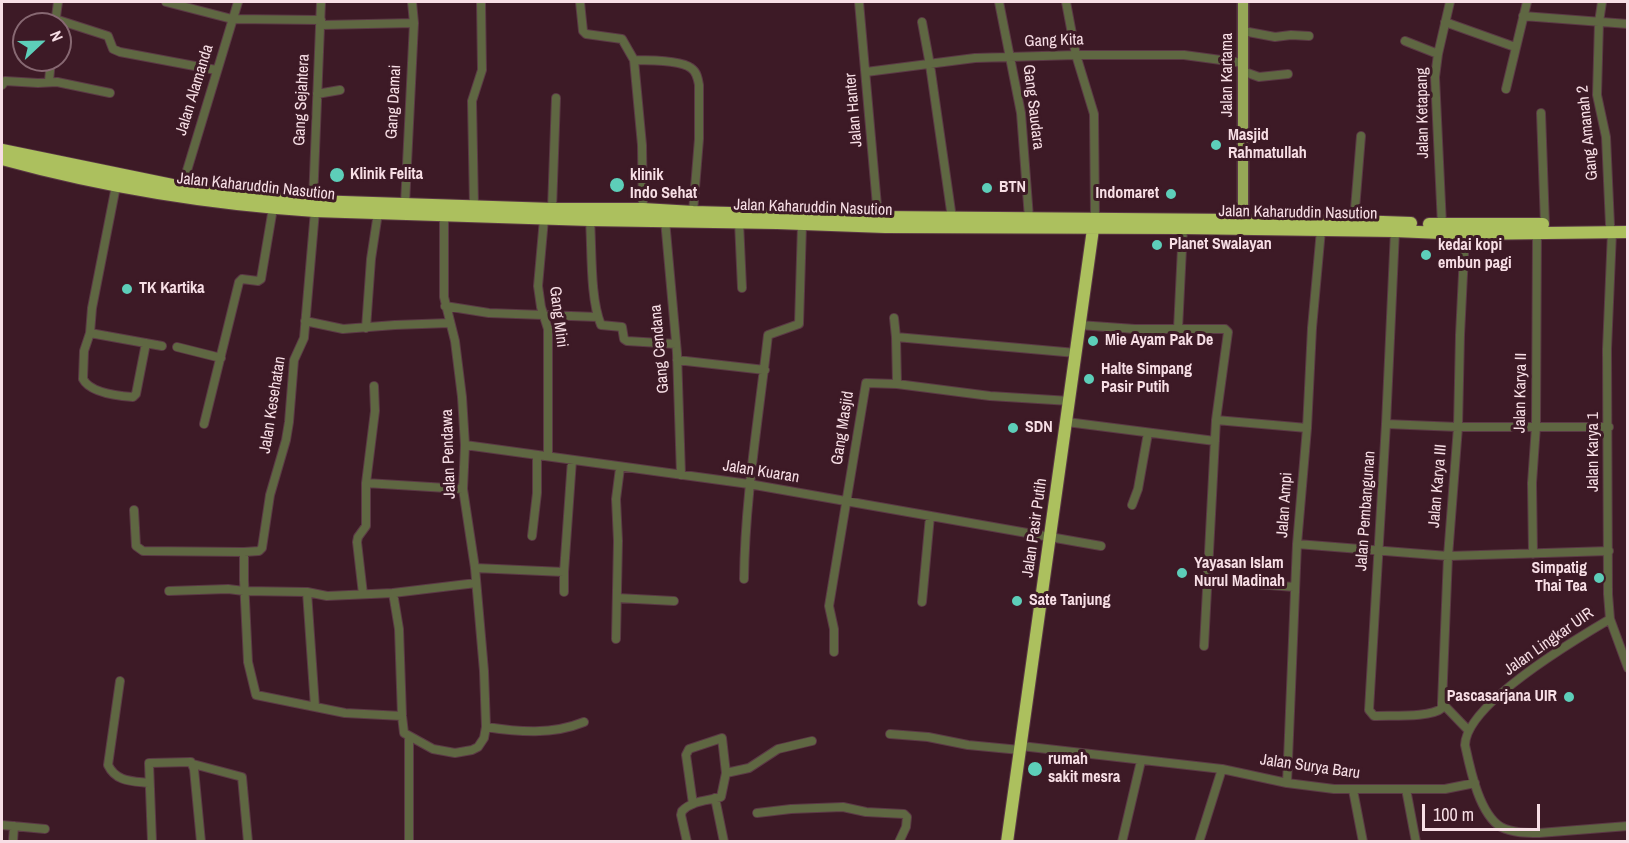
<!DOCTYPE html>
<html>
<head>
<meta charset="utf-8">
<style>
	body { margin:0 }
	#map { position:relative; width:1629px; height:843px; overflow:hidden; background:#3d1a26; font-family:"Archivo Narrow",sans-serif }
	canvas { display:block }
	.frame { position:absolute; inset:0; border:3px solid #f7dee5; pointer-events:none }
	.north { position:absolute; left:12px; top:12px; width:60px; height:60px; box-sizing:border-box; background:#3d1a26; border:2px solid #876872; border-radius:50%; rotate:68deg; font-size:16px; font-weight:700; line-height:24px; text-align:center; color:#f7dee5 }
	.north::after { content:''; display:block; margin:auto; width:21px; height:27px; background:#5dceb9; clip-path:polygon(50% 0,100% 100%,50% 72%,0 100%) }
	.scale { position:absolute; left:1422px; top:804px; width:118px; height:27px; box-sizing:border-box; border:3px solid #f7dee5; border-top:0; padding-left:8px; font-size:18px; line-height:21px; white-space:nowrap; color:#f7dee5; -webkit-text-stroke:4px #3d1a26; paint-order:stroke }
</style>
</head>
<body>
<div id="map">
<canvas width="1629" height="843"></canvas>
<div class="frame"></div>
<div class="north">N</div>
<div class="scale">100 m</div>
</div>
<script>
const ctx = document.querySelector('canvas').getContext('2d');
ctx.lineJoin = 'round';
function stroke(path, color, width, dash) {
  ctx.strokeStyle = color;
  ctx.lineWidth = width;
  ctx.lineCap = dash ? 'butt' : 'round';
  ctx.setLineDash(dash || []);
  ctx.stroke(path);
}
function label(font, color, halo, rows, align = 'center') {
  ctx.font = font + ' "Archivo Narrow",sans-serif';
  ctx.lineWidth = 6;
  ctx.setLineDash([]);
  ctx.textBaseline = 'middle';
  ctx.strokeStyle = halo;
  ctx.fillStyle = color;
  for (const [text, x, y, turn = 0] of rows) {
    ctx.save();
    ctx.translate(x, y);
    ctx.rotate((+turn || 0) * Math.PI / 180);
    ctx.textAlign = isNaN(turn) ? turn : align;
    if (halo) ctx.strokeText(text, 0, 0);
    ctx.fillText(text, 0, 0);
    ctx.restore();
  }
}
const minor = new Path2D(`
	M 166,2 L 232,19 L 321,20
	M 580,2 L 583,31 L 586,34 L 622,39 L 634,60 L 642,145 L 643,214
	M 859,2 L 878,217
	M 999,2 L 1021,113 L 1029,218
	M 1066,2 L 1076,55 L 1094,114 L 1095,218
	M 1602,2 L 1599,22 L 1597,95 L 1606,137 L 1610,225
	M 1523,16 L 1628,24
	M 55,19 L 108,36 L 113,49 L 120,52 L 216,70
	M 922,22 L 930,65 L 952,218
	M 1445,22 L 1515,47
	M 55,24 L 58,2
	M 321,25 L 414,23
	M 1243,31 L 1275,37 L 1291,35 L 1309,36
	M 1405,41 L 1438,54
	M 634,60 C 647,60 681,60 691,68 C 697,72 698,79 699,85 L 699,139 L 693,212
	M 1242,71 L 1259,77 L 1288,74
	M 866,72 L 975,58 L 1076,55 L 1184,55 L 1243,63
	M 49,81 L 51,60
	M 2,85 L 5,81 L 38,83 L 57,82 L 110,93
	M 1506,89 L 1527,2
	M 317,94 L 340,90
	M 1541,113 L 1545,225
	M 117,181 L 92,308 L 90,333 L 84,351 L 83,379 C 90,393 119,396 133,397 L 136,394 L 146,343
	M 182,187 L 238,2
	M 313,201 L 321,2
	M 405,204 L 414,23 L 412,2
	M 474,207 L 472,101 L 482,70 L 481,2
	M 552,209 L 556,98
	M 544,219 L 538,286 L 541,307 L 548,329 L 548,456
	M 590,220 C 592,250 590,299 601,325 L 622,327 L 624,339 L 627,341 L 676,344
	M 665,220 L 677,353 L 681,475
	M 1354,221 L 1361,136
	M 739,222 L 742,288
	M 1442,225 L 1435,77 L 1438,54 L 1450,2
	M 1395,231 L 1386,424 L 1369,710 L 1374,716 C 1390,715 1431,718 1442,708 L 1442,703
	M 1612,232 L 1607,349 L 1608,594 L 1610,619 L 1628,668
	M 1465,234 L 1460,335 L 1458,427 L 1448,556 L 1442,703 L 1468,730
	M 445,306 L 489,313 L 598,317
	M 894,318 L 896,337 L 897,384
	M 305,321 L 343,329 L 395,325 L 449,323
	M 1079,325 L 1135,329 L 1225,329 L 1228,332 L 1216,420 L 1204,646
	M 366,328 L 371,259 L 378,213
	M 1178,329 L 1183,228
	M 90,333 L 162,346
	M 896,337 L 1076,353
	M 177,347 L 221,358
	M 677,360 L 765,370
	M 1216,420 L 1307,428
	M 1067,422 L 1215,441
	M 204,424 L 239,282 L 242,279 L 258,281 L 261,279 L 273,208
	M 1386,424 L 1458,427 L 1609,427
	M 465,445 L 749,484 L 1101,546
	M 366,483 L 463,489
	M 1132,505 L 1138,489 L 1148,433
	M 134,510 L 136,546 L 143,551 L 244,552 L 259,551 L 262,548 L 270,495 L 286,440 L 289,422 L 294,360 L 304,338 L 315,211
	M 532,536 L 537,493 L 537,455
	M 1297,544 L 1448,556 L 1609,551
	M 244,552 L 244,580 L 248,662 L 256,695 L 345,713 L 402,716
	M 1533,554 L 1532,483 L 1536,426 L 1537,232
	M 475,568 L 564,572
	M 744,579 C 745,497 759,416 768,335 L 799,324 L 802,225
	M 1208,580 L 1294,587
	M 169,591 L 228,589 L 244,591 L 307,592 L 327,596 L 393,593 L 399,629 L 402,716 L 404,733 L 433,749 L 455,753 L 472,750 L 478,747 L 484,738 L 486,727 L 484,671 L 475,568 L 463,489 L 465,445 L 462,397 L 455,341 L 444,297 L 444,216
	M 307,592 L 315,707
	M 564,592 L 564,572 L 572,460
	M 393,593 L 476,583
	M 363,594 L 357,542 L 358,537 L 366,526 L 366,483 L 375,411 L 374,386
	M 617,598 L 674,601
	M 922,602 L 930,516
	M 1610,619 C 1576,639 1466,704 1465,745 C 1470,768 1479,814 1501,827 C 1513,833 1527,833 1539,833 L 1628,826
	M 616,639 L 618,541 L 616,499 L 620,468
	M 834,652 L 834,629 L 829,606 L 866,383 L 897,384 L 990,396 L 1070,401
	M 120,681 L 108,765 C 116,782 132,781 149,783
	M 486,727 C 519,732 552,735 584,722
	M 890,734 L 928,737 L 968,745 L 1020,750
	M 409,737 L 409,842
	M 1021,746 L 1222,769 L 1287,783 L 1334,789 L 1445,789 L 1475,783
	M 193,764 L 242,777 L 248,842
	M 1287,783 L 1297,544 L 1307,428 L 1312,328 L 1321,230
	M 1406,789 L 1416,842
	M 1353,790 L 1363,842
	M 715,798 L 724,842
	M 693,804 L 686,755 L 689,749 L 722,738 L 726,773
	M 757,813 L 791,809 L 843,807 L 866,812 L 904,814 L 907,817 L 906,827 L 899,842
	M 2,825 L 45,829
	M 13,842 L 14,826
	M 152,842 L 149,763 L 191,762 L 194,769 L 201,842
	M 687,842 L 681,815 L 682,811 C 693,800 708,801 721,797 L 726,773 L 749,768 L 778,749 L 812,741
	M 1122,842 L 1141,761
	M 1199,842 L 1222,769`);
const major = new Path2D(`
	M 1243,2 L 1243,221`);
const highway = new Path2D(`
	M 2,150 L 182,187 L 239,195 L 313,201 L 552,209 L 643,209 L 693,212 L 878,217 L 1354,221 L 1411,223
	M 2,159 C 104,187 209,204 315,211 L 590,220 L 777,223 L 885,227 L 1183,228 L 1395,231 L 1465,234 L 1628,232
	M 1429,224 L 1543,224
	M 1007,842 L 1094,222`);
const markers = [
	[1216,145,6,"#5dceb9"],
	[337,175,8,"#5dceb9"],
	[617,185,8,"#5dceb9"],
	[987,188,6,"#5dceb9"],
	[1171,194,6,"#5dceb9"],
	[1157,245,6,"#5dceb9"],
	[1426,255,6,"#5dceb9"],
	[127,289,6,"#5dceb9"],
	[1093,341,6,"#5dceb9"],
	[1089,379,6,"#5dceb9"],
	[1013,428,6,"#5dceb9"],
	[1182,573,6,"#5dceb9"],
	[1599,578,6,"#5dceb9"],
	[1017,601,6,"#5dceb9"],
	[1569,697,6,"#5dceb9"],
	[1035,769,8,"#5dceb9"]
];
const streetNames = [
	["Gang Kita",1054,41,-2],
	["Jalan Kartama",1228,75,-90],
	["Jalan Alamanda",195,90,-73],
	["Gang Sejahtera",302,100,-87],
	["Gang Damai",394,102,-87],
	["Gang Saudara",1033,107,83],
	["Jalan Hanter",854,110,-95],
	["Jalan Ketapang",1423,113,-91],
	["Gang Amanah 2",1588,133,-96],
	["Jalan Kaharuddin Nasution",256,187,6],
	["Jalan Kaharuddin Nasution",813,208,2],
	["Jalan Kaharuddin Nasution",1298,213,1],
	["Gang Mini",558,317,83],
	["Gang Cendana",660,349,-95],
	["Jalan Karya II",1521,393,-89],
	["Jalan Kesehatan",273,405,-81],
	["Gang Masjid",843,428,-81],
	["Jalan Karya 1",1594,452,-90],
	["Jalan Pendawa",449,454,-92],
	["Jalan Kuaran",761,472,9],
	["Jalan Karya III",1438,486,-85],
	["Jalan Ampi",1285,505,-86],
	["Jalan Pembangunan",1366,511,-86],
	["Jalan Pasir Putih",1035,528,-82],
	["Jalan Lingkar UIR",1549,642,-35],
	["Jalan Surya Baru",1310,767,8]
];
const poiNames = [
	["Masjid",1228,136],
	["Rahmatullah",1228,154],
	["Klinik Felita",350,175],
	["klinik",630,176],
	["Indo Sehat",630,194],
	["BTN",999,188],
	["Indomaret",1159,194,"right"],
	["Planet Swalayan",1169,245],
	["kedai kopi",1438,246],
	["embun pagi",1438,264],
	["TK Kartika",139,289],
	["Mie Ayam Pak De",1105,341],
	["Halte Simpang",1101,370],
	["Pasir Putih",1101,388],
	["SDN",1025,428],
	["Yayasan Islam",1194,564],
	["Nurul Madinah",1194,582],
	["Simpatig",1587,569,"right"],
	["Thai Tea",1587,587,"right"],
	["Sate Tanjung",1029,601],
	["Pascasarjana UIR",1557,697,"right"],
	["rumah",1048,760],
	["sakit mesra",1048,778]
];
stroke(minor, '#5b3945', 10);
stroke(major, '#5b3945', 13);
stroke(highway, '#5b3945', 14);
stroke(minor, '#5f6742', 8);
stroke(major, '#96a757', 10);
stroke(highway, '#acc05e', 12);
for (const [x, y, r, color] of markers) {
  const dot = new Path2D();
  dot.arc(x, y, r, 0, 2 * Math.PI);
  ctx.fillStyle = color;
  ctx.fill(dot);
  stroke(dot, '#3d1a26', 2);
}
label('16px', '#f7dee5', '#3d1a26', streetNames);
label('bold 16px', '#f7dee5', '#3d1a26', poiNames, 'left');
</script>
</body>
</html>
